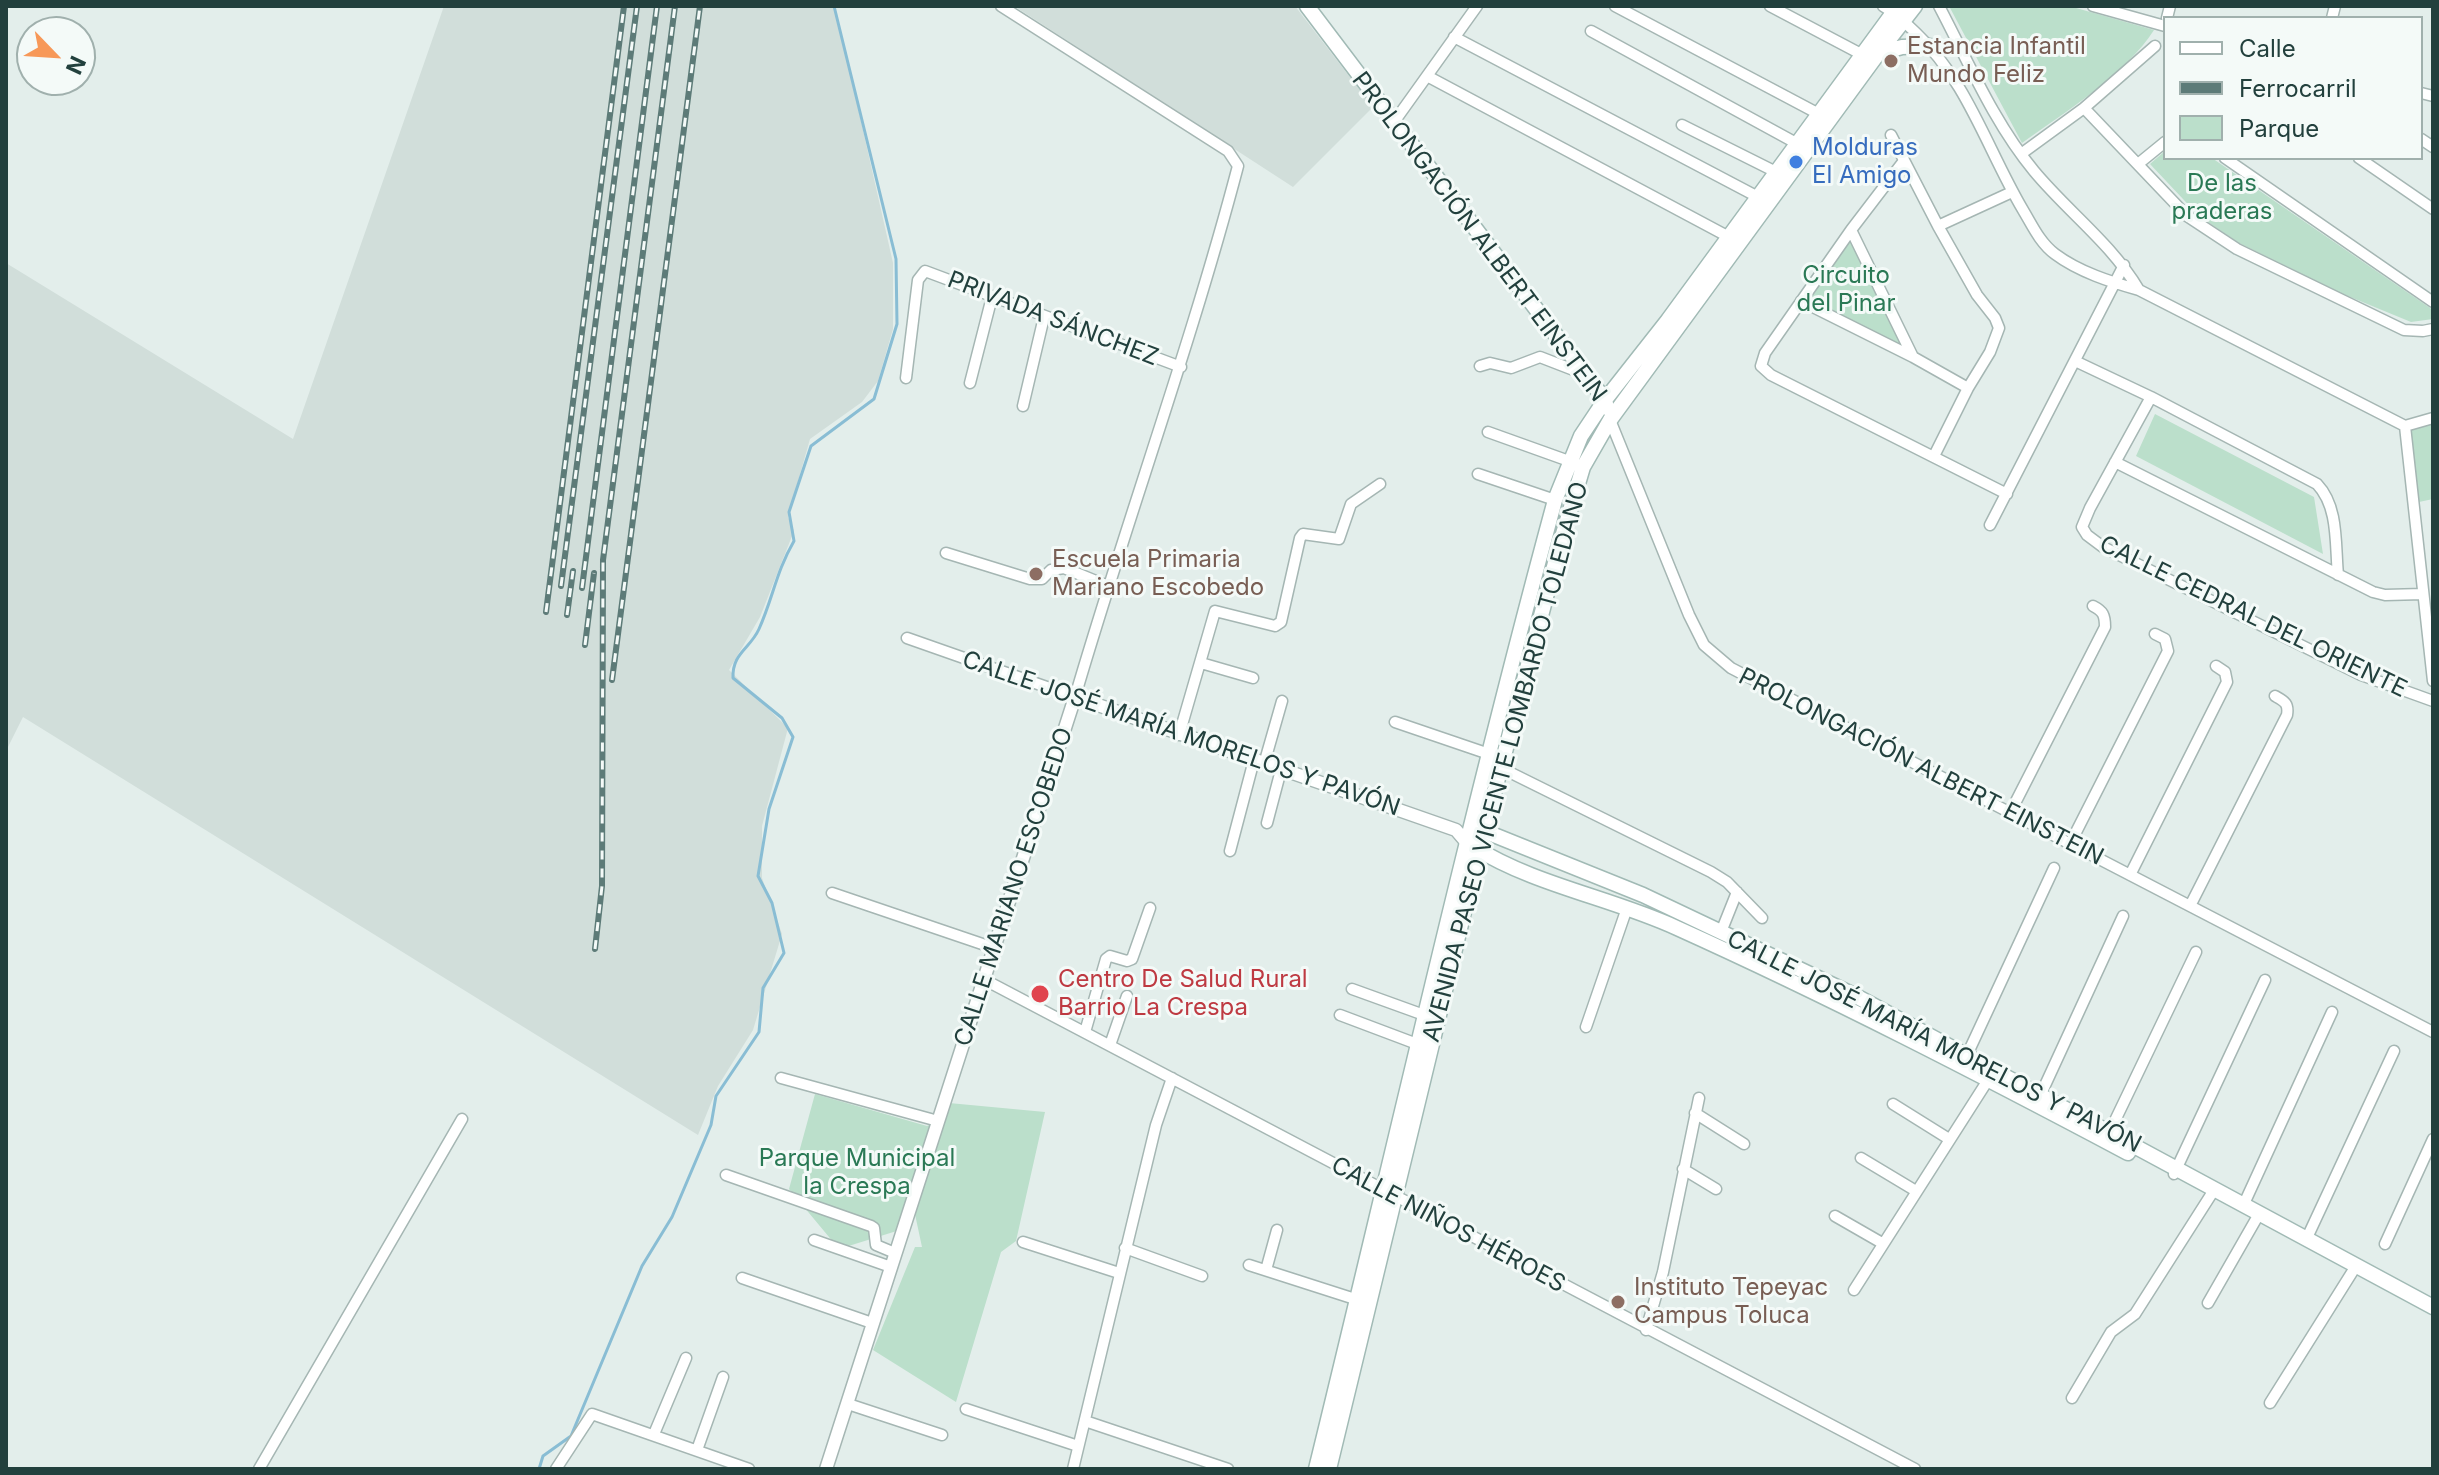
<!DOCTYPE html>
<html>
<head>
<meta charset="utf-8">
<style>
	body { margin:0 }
	#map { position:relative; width:2439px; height:1475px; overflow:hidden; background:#e3eeeb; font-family:Inter,sans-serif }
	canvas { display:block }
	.frame { position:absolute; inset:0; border:8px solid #22403d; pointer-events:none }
	.legend { position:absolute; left:2163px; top:16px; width:260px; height:144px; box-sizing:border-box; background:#f4faf8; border:2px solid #a0b0ad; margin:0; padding:10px 14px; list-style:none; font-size:24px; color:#22403d }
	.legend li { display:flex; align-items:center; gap:16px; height:40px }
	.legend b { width:40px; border:2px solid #a0b0ad }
	.north { position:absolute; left:16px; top:16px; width:80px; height:80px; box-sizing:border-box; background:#f4faf8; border:2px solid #a0b0ad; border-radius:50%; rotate:115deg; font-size:22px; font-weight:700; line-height:32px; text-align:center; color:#22403d }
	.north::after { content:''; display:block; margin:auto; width:28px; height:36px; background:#f79858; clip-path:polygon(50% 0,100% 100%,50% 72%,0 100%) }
</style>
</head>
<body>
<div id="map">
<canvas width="2439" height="1475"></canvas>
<div class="frame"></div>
<ul class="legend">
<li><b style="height:10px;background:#fff"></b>Calle</li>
<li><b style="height:10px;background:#5d7b78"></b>Ferrocarril</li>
<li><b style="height:22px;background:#bbdfcb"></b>Parque</li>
</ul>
<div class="north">N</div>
</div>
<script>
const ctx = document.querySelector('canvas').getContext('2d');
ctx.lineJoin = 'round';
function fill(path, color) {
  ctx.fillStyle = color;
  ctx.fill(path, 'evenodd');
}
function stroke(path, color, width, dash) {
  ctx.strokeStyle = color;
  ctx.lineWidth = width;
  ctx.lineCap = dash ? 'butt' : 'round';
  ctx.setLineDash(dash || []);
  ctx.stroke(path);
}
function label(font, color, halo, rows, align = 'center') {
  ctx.font = font + ' Inter,sans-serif';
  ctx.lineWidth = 6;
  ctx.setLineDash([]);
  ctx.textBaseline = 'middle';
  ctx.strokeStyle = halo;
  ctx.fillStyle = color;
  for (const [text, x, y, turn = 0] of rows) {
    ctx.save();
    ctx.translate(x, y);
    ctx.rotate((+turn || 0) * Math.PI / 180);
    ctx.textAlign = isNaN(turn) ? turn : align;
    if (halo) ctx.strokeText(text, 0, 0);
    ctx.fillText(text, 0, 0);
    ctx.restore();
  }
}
const built = new Path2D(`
	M 444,6 L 835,6 L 893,263 L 893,329 L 878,381 L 862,402 L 810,439 L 788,517 L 794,531 L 760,617 L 729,670 L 788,728 L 762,826 L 762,878 L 782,934 L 753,1030 L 718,1086 L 698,1135 L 23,717 L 6,751 L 6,263 L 293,439 Z
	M 1014,6 L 1295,6 L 1373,107 L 1293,187 Z`);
const green = new Path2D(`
	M 1949,6 L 2069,6 L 2154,30 C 2127,73 2064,113 2022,143 Z
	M 2165,151 L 2165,158 L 2212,158 L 2433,310 L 2433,319 L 2411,322 L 2343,294 L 2239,243 L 2199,216 L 2150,164 Z
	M 1851,238 L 1901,345 L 1807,300 Z
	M 2155,414 L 2314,497 L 2323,554 L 2136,456 Z
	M 2433,424 L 2433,499 L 2419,502 L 2405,432 Z
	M 815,1094 L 927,1126 L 936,1122 L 903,1229 L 839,1249 L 789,1189 Z
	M 949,1103 L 1045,1112 L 1016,1241 L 1001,1252 L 956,1402 L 873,1350 L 915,1247 L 922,1247 L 913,1205 Z`);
const stream = new Path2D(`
	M 539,1469 L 543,1456 L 571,1436 L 642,1266 L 672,1217 L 711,1125 L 716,1096 L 759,1032 L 763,988 L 784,953 L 772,903 L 758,876 L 769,809 L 793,737 L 782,718 L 733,678 C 732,653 750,649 759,629 C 773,598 776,572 794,541 L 789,512 L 811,446 L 874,399 L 897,324 L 896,259 L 834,6`);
const minor = new Path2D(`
	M 1615,6 L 1817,113
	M 1770,6 L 1861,54
	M 1883,6 C 1896,13 1905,23 1916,33 C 1968,82 1987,149 2023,210 C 2032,225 2040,243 2055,254 C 2079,272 2111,282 2139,290 L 2405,426 L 2433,418
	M 1939,6 C 1968,61 1994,123 2034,171 C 2068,212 2111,243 2139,290
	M 2093,6 L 2165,26
	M 2167,18 L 2170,6
	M 2332,18 L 2335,6
	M 1591,31 L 1796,143
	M 1454,37 L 1758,197
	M 1427,76 L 1729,237
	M 2421,93 L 2433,96
	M 2084,108 L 2187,216 L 2237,249 L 2404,330 L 2423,331 L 2433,329
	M 1394,122 L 1477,6
	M 1682,125 L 1776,172
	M 1891,135 L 1938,226 L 1977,295 L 1995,318 L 1999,328 L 1990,352 L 1968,388 L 1934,456
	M 2421,139 L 2433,147
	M 2021,154 L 2084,108 L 2155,46
	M 2225,158 L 2433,302
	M 2359,158 L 2433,209
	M 1903,162 L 1851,230 L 1765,353 L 1761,366 L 1771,375 L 2007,494
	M 2138,164 L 2165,142
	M 1938,226 L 2012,192
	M 1851,230 L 1913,357
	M 1801,301 L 1913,357 L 1968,388
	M 2075,361 L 2151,397 L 2317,484 C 2339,507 2335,545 2338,575
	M 1480,366 L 1490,363 L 1511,368 L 1540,357 L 1584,374
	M 906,378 L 918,280 L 925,271 L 1181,367
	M 970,383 L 992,297
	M 2151,397 L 2090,508 L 2082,527 L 2087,535 L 2103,547 L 2361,675 L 2433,701
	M 1023,406 L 1044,317
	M 1610,420 L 1689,615 L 1704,645 L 1731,668 L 2433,1032
	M 2405,426 L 2433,681
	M 1488,432 L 1569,461
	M 2115,462 L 2373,592 L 2385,595 L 2423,594
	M 1478,474 L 1555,500
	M 1990,525 L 2124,265
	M 946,553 L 1030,579 L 1042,579 L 1051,570 L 1064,568 L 1108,586
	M 907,638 L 1075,697 C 1127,519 1191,345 1238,166 L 1228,151 L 1001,6
	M 1201,663 L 1253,678
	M 1395,722 L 1489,754
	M 1179,735 L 1215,611 L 1275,626 L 1281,622 L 1300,538 L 1303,534 L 1339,539 L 1351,504 L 1380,484
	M 1264,764 L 1282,701
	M 1501,768 L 1711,872 L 1727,882 L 1762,918
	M 2010,813 L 2105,627 C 2105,615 2103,611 2093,606
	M 1267,823 L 1281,770
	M 2070,844 L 2168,651 L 2165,639 L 2155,634
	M 1230,851 L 1254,760
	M 2130,875 L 2227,682 L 2225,672 L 2216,666
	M 832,893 L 994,948
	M 2190,906 L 2287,715 C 2289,703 2284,701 2275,696
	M 1721,932 L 1737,892
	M 983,979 L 1915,1469
	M 1352,989 L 1424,1015
	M 1340,1015 L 1417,1044
	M 1586,1027 L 1627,908
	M 1085,1032 L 1106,959 L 1110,956 L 1127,961 L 1132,959 L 1150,908
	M 1110,1045 L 1127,996
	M 1967,1055 L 2054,868
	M 781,1078 L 938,1121
	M 2041,1094 L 2123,916
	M 1893,1104 L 1949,1139
	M 1695,1113 L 1744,1144
	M 2110,1131 L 2196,952
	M 1861,1158 L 1916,1191
	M 1683,1169 L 1716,1189
	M 2174,1174 L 2265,980
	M 726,1175 L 871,1226 L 874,1228 L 876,1245 L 895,1253
	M 2243,1206 L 2332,1012
	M 1835,1216 L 1882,1243
	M 814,1240 L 891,1267
	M 2306,1240 L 2394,1051
	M 1023,1242 L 1119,1273
	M 2385,1244 L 2433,1139
	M 1125,1248 L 1202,1276
	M 1249,1265 L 1355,1299
	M 1266,1270 L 1277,1230
	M 742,1278 L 872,1323
	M 1854,1290 L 1988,1080
	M 2208,1303 L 2259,1214
	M 1646,1330 L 1663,1272 L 1699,1098
	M 2072,1398 L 2111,1332 L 2135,1314 L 2214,1190
	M 2270,1403 L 2356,1266
	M 848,1404 L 942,1435
	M 966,1409 L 1078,1446
	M 1085,1421 L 1228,1469
	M 654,1434 L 686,1358
	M 697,1450 L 723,1377
	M 259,1469 L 462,1119
	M 556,1469 L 592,1414 L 749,1469
	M 1073,1469 L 1156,1125 L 1172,1078`);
const tertiary = new Path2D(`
	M 826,1469 L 1075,697 L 1456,830 L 1467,843`);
const secondary = new Path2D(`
	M 1307,6 L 1605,400 L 1607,408
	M 1877,54 L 1902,47 L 1930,46
	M 1479,829 L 1643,895 L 1854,995 L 2433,1307
	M 1474,847 C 1534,885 1612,898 1677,928 C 1830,997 1979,1074 2128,1153
	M 1316,1469 C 1395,1146 1468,821 1555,500 L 1581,436 L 1605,400 L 1668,320 L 1898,6
	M 1329,1469 L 1479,850 L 1560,544 L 1583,467 L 1610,420 L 1877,55 L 1915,6`);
const rail = new Path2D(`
	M 561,586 L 637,6
	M 582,588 L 657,6
	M 546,612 L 624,6
	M 567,615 L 573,571
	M 585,645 L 594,573
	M 612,680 L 700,6
	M 595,949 L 602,886 L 603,560 L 675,6`);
const markers = [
	[1891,61,8,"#8d6e63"],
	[1796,162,8,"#3f7fe0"],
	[1036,574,8,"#8d6e63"],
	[1040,994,10,"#e0444e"],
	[1618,1302,8,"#8d6e63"]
];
const educationNames = [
	["Estancia Infantil",1907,47],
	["Mundo Feliz",1907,75],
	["Escuela Primaria",1052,560],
	["Mariano Escobedo",1052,588],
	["Instituto Tepeyac",1634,1288],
	["Campus Toluca",1634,1316]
];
const shopNames = [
	["Molduras",1812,148],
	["El Amigo",1812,176]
];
const parkNames = [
	["De las",2222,184],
	["praderas",2222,212],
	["Circuito",1846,276],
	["del Pinar",1846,304],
	["Parque Municipal",857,1159],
	["la Crespa",857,1187]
];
const streetNames = [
	["PROLONGACIÓN ALBERT EINSTEIN",1479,237,53],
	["PRIVADA SÁNCHEZ",1053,319,21],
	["CALLE CEDRAL DEL ORIENTE",2253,617,26],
	["CALLE JOSÉ MARÍA MORELOS Y PAVÓN",1181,734,19],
	["AVENIDA PASEO VICENTE LOMBARDO TOLEDANO",1506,762,-75],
	["PROLONGACIÓN ALBERT EINSTEIN",1921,767,27],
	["CALLE MARIANO ESCOBEDO",1014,887,-72],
	["CALLE JOSÉ MARÍA MORELOS Y PAVÓN",1934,1042,27],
	["CALLE NIÑOS HÉROES",1448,1225,28]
];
const healthNames = [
	["Centro De Salud Rural",1058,980],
	["Barrio La Crespa",1058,1008]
];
fill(built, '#d1deda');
fill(green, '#bbdfcb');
stroke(stream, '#89bdd4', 3);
stroke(minor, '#a5b6b3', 13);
stroke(tertiary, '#a5b6b3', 15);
stroke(secondary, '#a1bab5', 17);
stroke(minor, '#fff', 10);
stroke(tertiary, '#fff', 12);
stroke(secondary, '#fff', 14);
stroke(rail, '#5d7b78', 6);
stroke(rail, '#f4faf8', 3, [9]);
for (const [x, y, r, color] of markers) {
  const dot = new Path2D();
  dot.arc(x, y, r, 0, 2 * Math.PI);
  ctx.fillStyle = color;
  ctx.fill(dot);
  stroke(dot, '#f4faf8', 3);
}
label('24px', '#785e54', '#f4faf8', educationNames, 'left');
label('24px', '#366cbe', '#f4faf8', shopNames, 'left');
label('24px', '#2a7955', '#f4faf8', parkNames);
label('24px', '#22403d', '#f4faf8', streetNames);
label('24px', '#be3a42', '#f4faf8', healthNames, 'left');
</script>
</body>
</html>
